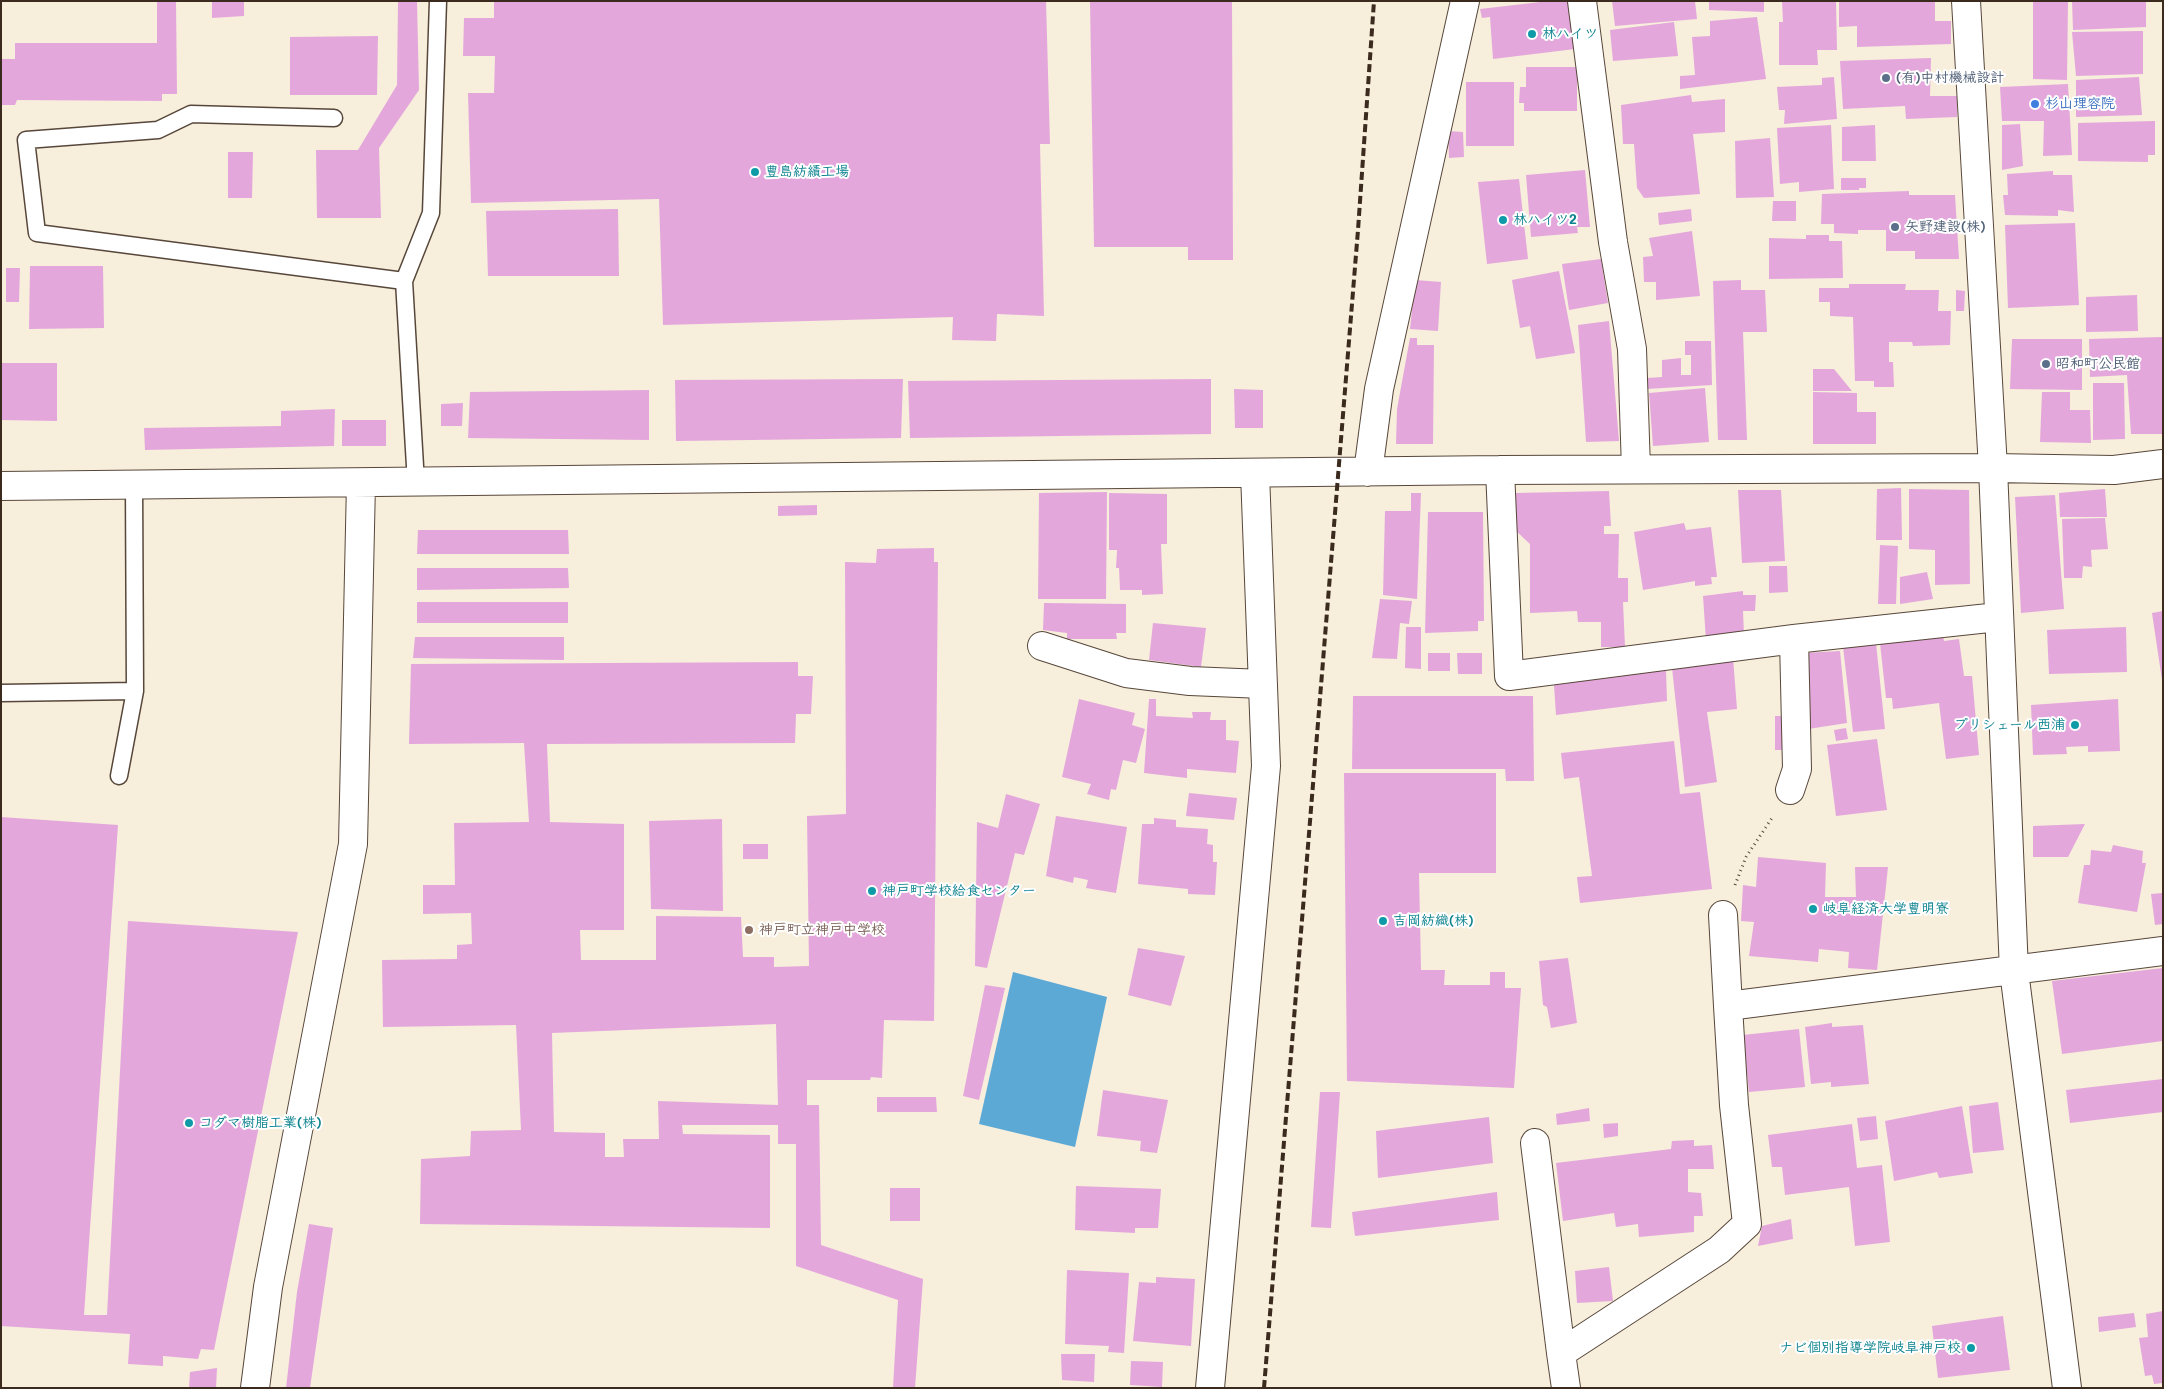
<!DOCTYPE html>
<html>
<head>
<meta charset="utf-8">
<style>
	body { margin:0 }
	#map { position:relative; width:2164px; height:1389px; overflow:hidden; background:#f7eedc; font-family:Mali,sans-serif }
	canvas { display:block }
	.frame { position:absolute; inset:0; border:2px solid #3b2a1e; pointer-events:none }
</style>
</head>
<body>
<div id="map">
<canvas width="2164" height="1389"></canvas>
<div class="frame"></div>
</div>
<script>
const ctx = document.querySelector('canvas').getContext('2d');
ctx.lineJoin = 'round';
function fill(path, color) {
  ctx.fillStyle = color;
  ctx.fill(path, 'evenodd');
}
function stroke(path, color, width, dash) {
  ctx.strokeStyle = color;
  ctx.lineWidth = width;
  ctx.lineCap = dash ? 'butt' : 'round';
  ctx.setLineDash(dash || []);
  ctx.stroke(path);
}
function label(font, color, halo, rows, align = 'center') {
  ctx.font = font + ' Mali,"Klee One",sans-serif';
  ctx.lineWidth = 4;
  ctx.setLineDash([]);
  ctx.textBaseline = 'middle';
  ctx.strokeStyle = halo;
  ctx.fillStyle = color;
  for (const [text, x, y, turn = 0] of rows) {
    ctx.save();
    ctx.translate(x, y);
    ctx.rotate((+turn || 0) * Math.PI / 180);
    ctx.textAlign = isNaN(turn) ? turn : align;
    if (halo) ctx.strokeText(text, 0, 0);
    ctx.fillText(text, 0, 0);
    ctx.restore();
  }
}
const water = new Path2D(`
	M 1013,972 L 1107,997 L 1075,1147 L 979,1124 Z`);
const building = new Path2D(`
	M 157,1 L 176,1 L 177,94 L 162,94 L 162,101 L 17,100 L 15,105 L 1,105 L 1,59 L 15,59 L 15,43 L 157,43 Z
	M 212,1 L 244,1 L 244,16 L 212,18 Z
	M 398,1 L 417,1 L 419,90 L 379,148 L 381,218 L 317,218 L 316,150 L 358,150 L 397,85 Z
	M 494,1 L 1046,1 L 1050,144 L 1040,144 L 1044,316 L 997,314 L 996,341 L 952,340 L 953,317 L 663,325 L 659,199 L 471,203 L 468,93 L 494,93 L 495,56 L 463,56 L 464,18 L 494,18 Z
	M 1090,1 L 1232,1 L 1233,260 L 1188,260 L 1188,247 L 1094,247 Z
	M 1549,1 L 1568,1 L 1575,49 L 1493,59 L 1490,17 L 1482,18 L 1480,9 Z
	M 1612,1 L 1695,1 L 1697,19 L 1615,26 Z
	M 1709,1 L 1764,1 L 1764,12 L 1709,10 Z
	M 1782,1 L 1836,1 L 1837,50 L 1817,50 L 1818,65 L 1779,65 L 1779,22 L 1783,22 Z
	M 1839,1 L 1935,1 L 1935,21 L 1951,21 L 1951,44 L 1857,47 L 1857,26 L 1839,27 Z
	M 2033,1 L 2068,1 L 2067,80 L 2033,79 Z
	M 2072,1 L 2146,1 L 2146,27 L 2073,30 Z
	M 1757,17 L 1766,79 L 1680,89 L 1680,76 L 1695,75 L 1692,37 L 1710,36 L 1710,21 Z
	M 1674,22 L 1678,56 L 1613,61 L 1610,30 Z
	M 2143,31 L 2143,74 L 2076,76 L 2072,32 Z
	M 378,36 L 377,95 L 290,95 L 290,37 Z
	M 1931,58 L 1930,96 L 1957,96 L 1957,117 L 1906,119 L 1905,106 L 1843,109 L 1840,61 Z
	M 1526,67 L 1577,67 L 1577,111 L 1524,111 L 1524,103 L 1519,103 L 1520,87 L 1526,87 Z
	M 1834,77 L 1837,119 L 1784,124 L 1785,110 L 1779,110 L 1777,87 L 1822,85 L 1822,78 Z
	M 2139,77 L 2142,115 L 2076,117 L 2076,80 Z
	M 1466,82 L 1514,82 L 1514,146 L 1466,146 Z
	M 2068,84 L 2072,155 L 2043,156 L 2044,121 L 2002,121 L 2000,87 Z
	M 1691,95 L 1692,102 L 1725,99 L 1725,132 L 1693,134 L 1700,194 L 1644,198 L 1637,188 L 1634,144 L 1623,144 L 1621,105 Z
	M 2155,121 L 2155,155 L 2148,155 L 2148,162 L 2078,161 L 2078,123 Z
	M 2020,124 L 2023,166 L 2002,170 L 2002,125 Z
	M 1831,125 L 1834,189 L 1799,192 L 1799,182 L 1780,184 L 1777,128 Z
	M 1875,125 L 1876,161 L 1842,161 L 1842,127 Z
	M 1448,131 L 1463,132 L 1464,157 L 1449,158 Z
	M 1770,138 L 1774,197 L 1736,198 L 1735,141 Z
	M 228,152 L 253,152 L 252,198 L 228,198 Z
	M 1585,170 L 1590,227 L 1577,227 L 1578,233 L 1531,237 L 1526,175 Z
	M 2053,171 L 2053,175 L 2072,175 L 2074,212 L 2058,210 L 2058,216 L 2005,215 L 2003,195 L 2008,195 L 2007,174 Z
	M 1841,178 L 1866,178 L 1866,188 L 1859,188 L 1859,190 L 1841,190 Z
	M 1519,179 L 1528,259 L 1487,264 L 1478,182 Z
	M 1909,191 L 1909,195 L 1955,195 L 1959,259 L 1915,259 L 1915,251 L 1886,251 L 1886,230 L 1858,230 L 1858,234 L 1834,233 L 1834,224 L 1821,224 L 1822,194 Z
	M 1773,201 L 1796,201 L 1796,221 L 1772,221 Z
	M 618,209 L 619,276 L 488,276 L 486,211 Z
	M 1691,209 L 1692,221 L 1659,225 L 1658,213 Z
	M 2075,223 L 2079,305 L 2008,308 L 2005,225 Z
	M 1692,231 L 1700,296 L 1656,300 L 1656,282 L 1644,282 L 1643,257 L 1653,256 L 1649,238 Z
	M 1806,235 L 1829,235 L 1829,241 L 1842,241 L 1843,278 L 1769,279 L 1769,238 L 1806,239 Z
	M 1601,259 L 1608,303 L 1569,310 L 1562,264 Z
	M 30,266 L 103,266 L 104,328 L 29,329 Z
	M 6,268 L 20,268 L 19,302 L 6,302 Z
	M 1559,271 L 1575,353 L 1536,359 L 1530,326 L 1520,328 L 1512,280 Z
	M 1415,280 L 1441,282 L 1438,331 L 1410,329 Z
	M 1741,280 L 1741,290 L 1765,290 L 1767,332 L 1743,332 L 1747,440 L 1718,440 L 1713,281 Z
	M 1849,284 L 1906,284 L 1905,290 L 1939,290 L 1938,311 L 1951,311 L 1950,345 L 1913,346 L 1912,342 L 1889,342 L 1889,362 L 1893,362 L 1894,387 L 1874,387 L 1874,381 L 1855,381 L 1853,317 L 1830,316 L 1830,302 L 1819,302 L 1819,288 L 1849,288 Z
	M 1956,290 L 1965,291 L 1964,311 L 1956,311 Z
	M 2137,295 L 2138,331 L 2086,332 L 2086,297 Z
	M 1609,321 L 1619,441 L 1586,442 L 1578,325 Z
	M 2163,337 L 2163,434 L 2131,434 L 2127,375 L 2090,377 L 2089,339 Z
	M 1410,338 L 1417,338 L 1417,345 L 1434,345 L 1433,444 L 1396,444 L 1397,409 Z
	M 2012,339 L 2082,339 L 2082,390 L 2010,389 Z
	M 1685,341 L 1711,341 L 1712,385 L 1647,389 L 1647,378 L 1662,377 L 1662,360 L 1681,358 L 1681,375 L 1691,375 L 1691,355 L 1685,355 Z
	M 1,363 L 57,363 L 57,421 L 1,420 Z
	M 1813,369 L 1834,369 L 1852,391 L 1813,391 Z
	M 903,379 L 901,438 L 676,441 L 675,380 Z
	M 1211,379 L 1211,434 L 910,438 L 908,381 Z
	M 2093,383 L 2124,383 L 2125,439 L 2093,440 Z
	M 1705,388 L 1709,442 L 1653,446 L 1649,393 Z
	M 1234,389 L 1263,390 L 1263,428 L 1235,428 Z
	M 649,390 L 649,440 L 468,438 L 470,392 Z
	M 1813,392 L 1857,393 L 1857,412 L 1876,412 L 1876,444 L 1813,444 Z
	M 2042,392 L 2070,392 L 2070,410 L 2090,410 L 2091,443 L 2040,442 Z
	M 463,403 L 462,426 L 441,426 L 441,404 Z
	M 335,409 L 334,446 L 145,450 L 144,428 L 281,426 L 281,411 Z
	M 342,420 L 386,420 L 386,446 L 342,446 Z
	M 1901,488 L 1902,540 L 1876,540 L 1877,489 Z
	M 1909,489 L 1969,490 L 1970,584 L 1935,585 L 1935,550 L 1909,549 Z
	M 2105,489 L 2107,517 L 2060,517 L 2059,493 Z
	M 1738,490 L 1781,490 L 1785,561 L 1742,563 Z
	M 1609,491 L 1611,526 L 1604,526 L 1604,534 L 1619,534 L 1618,578 L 1628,578 L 1628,602 L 1623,602 L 1625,647 L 1601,647 L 1601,622 L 1578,622 L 1577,611 L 1530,613 L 1530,544 L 1515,530 L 1516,493 Z
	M 1107,492 L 1106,599 L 1038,599 L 1039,493 Z
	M 1109,493 L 1167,494 L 1167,544 L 1161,544 L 1163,594 L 1142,595 L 1142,590 L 1120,590 L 1119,568 L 1116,568 L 1117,550 L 1109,550 Z
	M 1411,493 L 1421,493 L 1417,599 L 1383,595 L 1385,511 L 1411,511 Z
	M 2055,495 L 2064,609 L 2021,613 L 2015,497 Z
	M 817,505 L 817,515 L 778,516 L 778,506 Z
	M 1428,512 L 1483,512 L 1484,621 L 1478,621 L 1478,631 L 1425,633 Z
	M 2105,518 L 2108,549 L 2091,550 L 2092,567 L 2083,566 L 2082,578 L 2064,578 L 2062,519 Z
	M 1684,523 L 1686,530 L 1711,527 L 1717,577 L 1711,577 L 1712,584 L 1695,586 L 1695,581 L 1643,590 L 1634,532 Z
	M 418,530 L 568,530 L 569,554 L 417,554 Z
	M 1880,545 L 1898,546 L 1896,604 L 1878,604 Z
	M 934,548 L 934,562 L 938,562 L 934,1021 L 884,1020 L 882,1078 L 871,1077 L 870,1080 L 807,1080 L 807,1105 L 819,1105 L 821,1245 L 923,1279 L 915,1388 L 893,1388 L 898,1300 L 796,1266 L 796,1144 L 778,1144 L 778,1125 L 682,1125 L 683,1134 L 770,1135 L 770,1228 L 420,1224 L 421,1159 L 470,1156 L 471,1131 L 521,1130 L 516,1025 L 383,1027 L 382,960 L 457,959 L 457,945 L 472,944 L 471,913 L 423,914 L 423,885 L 455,885 L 454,823 L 529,822 L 524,743 L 409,744 L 411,664 L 798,662 L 798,676 L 813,676 L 811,714 L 796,714 L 795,743 L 547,744 L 550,822 L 624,824 L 624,930 L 580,930 L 581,960 L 656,960 L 656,916 L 741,917 L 743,957 L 774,957 L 774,967 L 809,966 L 807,816 L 846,814 L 845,562 L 876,563 L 877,549 ZM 776,1024 L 778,1105 L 658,1101 L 659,1139 L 623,1139 L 624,1157 L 605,1157 L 605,1133 L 554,1132 L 552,1033 Z
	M 1769,566 L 1787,566 L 1788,592 L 1769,593 Z
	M 417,568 L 568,568 L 569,588 L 417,590 Z
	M 1927,572 L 1933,599 L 1900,604 L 1900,577 Z
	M 1743,591 L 1743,595 L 1756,595 L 1755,611 L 1743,611 L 1744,635 L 1706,641 L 1703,596 Z
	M 1380,599 L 1412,601 L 1409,624 L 1400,623 L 1397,659 L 1372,658 Z
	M 417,602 L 568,602 L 568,623 L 417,623 Z
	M 1044,603 L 1126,604 L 1126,633 L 1116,633 L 1117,639 L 1067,639 L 1067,633 L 1043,630 Z
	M 2163,611 L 2163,680 L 2162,680 L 2152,613 Z
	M 1153,623 L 1206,628 L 1201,667 L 1149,660 Z
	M 1406,627 L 1421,627 L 1421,669 L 1405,668 Z
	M 2126,627 L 2127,672 L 2049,674 L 2047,630 Z
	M 1943,635 L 1944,641 L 1959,639 L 1964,676 L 1972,676 L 1979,755 L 1946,759 L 1939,703 L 1893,709 L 1892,698 L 1886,698 L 1880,643 Z
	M 415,637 L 564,637 L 564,660 L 413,658 Z
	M 1876,643 L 1885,729 L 1853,732 L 1843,647 Z
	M 1840,651 L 1847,723 L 1808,729 L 1803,653 Z
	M 1428,653 L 1450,653 L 1450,671 L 1428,671 Z
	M 1457,653 L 1482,653 L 1482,674 L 1458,674 Z
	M 1733,658 L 1737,709 L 1707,712 L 1717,782 L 1685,787 L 1672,668 Z
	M 1666,670 L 1667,701 L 1556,715 L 1554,685 Z
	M 1353,696 L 1533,696 L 1534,781 L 1506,781 L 1505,769 L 1352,769 Z
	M 1079,699 L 1135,713 L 1132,725 L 1145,729 L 1136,763 L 1123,760 L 1116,790 L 1111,789 L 1109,800 L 1087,794 L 1091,784 L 1062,777 Z
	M 1149,699 L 1156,699 L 1156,716 L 1193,718 L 1192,712 L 1211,712 L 1210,720 L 1226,720 L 1226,740 L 1239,741 L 1236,773 L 1187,769 L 1187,778 L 1144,773 Z
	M 2118,699 L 2120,751 L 2088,752 L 2088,746 L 2066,747 L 2067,754 L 2033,755 L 2031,705 Z
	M 1775,716 L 1789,716 L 1789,750 L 1775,750 Z
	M 1846,728 L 1848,739 L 1836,741 L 1834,730 Z
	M 1877,739 L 1887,810 L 1836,816 L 1827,745 Z
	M 1674,741 L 1680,794 L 1700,792 L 1712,889 L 1580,903 L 1577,877 L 1592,876 L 1579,777 L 1564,779 L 1561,753 Z
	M 1344,773 L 1496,773 L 1496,873 L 1419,873 L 1421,970 L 1445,970 L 1444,985 L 1490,985 L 1490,972 L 1505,972 L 1505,988 L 1521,988 L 1514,1088 L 1347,1081 Z
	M 1189,793 L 1237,798 L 1234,820 L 1186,816 Z
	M 1006,794 L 1040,804 L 1024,855 L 1015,853 L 987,968 L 975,966 L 977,822 L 998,828 Z
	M 1056,816 L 1127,827 L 1116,893 L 1086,888 L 1088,880 L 1074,877 L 1073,883 L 1046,876 Z
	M 1,817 L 118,825 L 84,1315 L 107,1315 L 128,921 L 298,932 L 214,1350 L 201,1349 L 198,1359 L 163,1356 L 163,1366 L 128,1364 L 130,1334 L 1,1326 Z
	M 1154,818 L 1176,820 L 1176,827 L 1208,829 L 1207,844 L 1213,845 L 1213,862 L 1217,862 L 1215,895 L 1188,894 L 1188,889 L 1138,884 L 1142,824 L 1154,824 Z
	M 722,819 L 723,911 L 651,909 L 649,821 Z
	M 2085,824 L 2068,857 L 2033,857 L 2033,826 Z
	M 743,844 L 768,844 L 768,859 L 743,859 Z
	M 2113,845 L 2143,851 L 2142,863 L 2146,863 L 2137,912 L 2078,903 L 2084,865 L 2090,865 L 2091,850 L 2111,852 Z
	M 1758,857 L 1826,863 L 1825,897 L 1856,897 L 1855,867 L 1888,867 L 1877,970 L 1848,968 L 1849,952 L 1819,949 L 1818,962 L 1749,956 L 1754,922 L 1741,921 L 1743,885 L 1756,887 Z
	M 2163,893 L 2163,924 L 2155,925 L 2151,894 Z
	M 1138,948 L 1185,956 L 1171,1006 L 1128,995 Z
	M 1568,958 L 1577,1023 L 1551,1028 L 1547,1007 L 1543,1005 L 1539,961 Z
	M 2163,968 L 2163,1041 L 2062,1054 L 2052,981 Z
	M 985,985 L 1005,988 L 979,1100 L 963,1096 Z
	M 1832,1023 L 1832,1027 L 1863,1025 L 1869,1084 L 1831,1087 L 1831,1082 L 1811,1084 L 1805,1027 Z
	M 1799,1029 L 1805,1087 L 1749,1092 L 1743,1035 Z
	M 2163,1079 L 2163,1112 L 2070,1123 L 2066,1090 Z
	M 1103,1090 L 1168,1100 L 1157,1153 L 1140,1151 L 1141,1141 L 1097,1136 Z
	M 1320,1092 L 1340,1092 L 1331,1228 L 1311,1227 Z
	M 877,1097 L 936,1097 L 937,1112 L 877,1112 Z
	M 1998,1102 L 2004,1150 L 1973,1153 L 1969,1106 Z
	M 1962,1106 L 1973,1173 L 1939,1178 L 1937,1172 L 1894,1181 L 1885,1121 Z
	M 1589,1108 L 1590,1121 L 1557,1125 L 1556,1114 Z
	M 1876,1116 L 1878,1139 L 1860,1141 L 1857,1118 Z
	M 1489,1117 L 1493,1163 L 1378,1178 L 1376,1131 Z
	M 1618,1123 L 1618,1136 L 1604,1138 L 1603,1124 Z
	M 1852,1124 L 1857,1168 L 1882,1165 L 1890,1242 L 1855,1246 L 1849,1187 L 1785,1195 L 1782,1167 L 1772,1167 L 1768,1135 Z
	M 1694,1140 L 1694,1146 L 1712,1145 L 1714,1169 L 1688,1169 L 1688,1192 L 1701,1193 L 1703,1216 L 1694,1216 L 1694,1232 L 1639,1237 L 1638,1224 L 1616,1227 L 1614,1213 L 1563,1221 L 1556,1163 L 1671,1149 L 1672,1141 Z
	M 1076,1186 L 1161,1189 L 1158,1228 L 1135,1228 L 1135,1233 L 1075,1230 Z
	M 890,1188 L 920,1188 L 920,1221 L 890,1221 Z
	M 1497,1192 L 1499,1220 L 1355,1236 L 1352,1212 Z
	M 1791,1219 L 1793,1239 L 1758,1246 L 1762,1226 Z
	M 309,1224 L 333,1228 L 310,1388 L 286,1388 L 297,1292 Z
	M 1609,1267 L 1613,1301 L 1577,1303 L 1575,1271 Z
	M 1067,1270 L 1129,1273 L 1124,1353 L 1108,1352 L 1109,1346 L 1065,1344 Z
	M 1156,1277 L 1195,1279 L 1191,1346 L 1133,1341 L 1139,1282 L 1156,1283 Z
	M 2163,1311 L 2163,1383 L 2154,1384 L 2152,1375 L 2145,1376 L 2139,1338 L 2148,1337 L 2146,1314 Z
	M 2134,1313 L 2136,1327 L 2099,1332 L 2098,1317 Z
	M 2003,1316 L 2010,1370 L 1938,1378 L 1932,1326 Z
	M 1061,1354 L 1095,1354 L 1094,1382 L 1062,1380 Z
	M 1131,1361 L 1163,1362 L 1162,1387 L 1130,1385 Z
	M 217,1368 L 216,1388 L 189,1388 L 190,1372 Z`);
const path = new Path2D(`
	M 1735,885 L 1746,857 L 1772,818`);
const lane = new Path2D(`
	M 334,118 L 191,114 L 158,130 L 26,140 L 37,233 L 404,281
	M 416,483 L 404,281 L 431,213 L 438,1
	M 1,693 L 135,691
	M 119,776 L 135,691 L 134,483`);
const street = new Path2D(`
	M 1582,1 L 1613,242 L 1632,349 L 1636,469
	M 1966,1 L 1993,468 L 2014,971 L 2067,1388
	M 1500,470 L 1509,676 L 1794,639 L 1998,617
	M 1368,472 L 1379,389 L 1465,1
	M 1,486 L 1500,470 L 1993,468 L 2114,470 L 2163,464
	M 1042,646 L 1126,673 L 1190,681 L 1263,684
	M 1790,790 L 1797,769 L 1794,639
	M 1723,915 L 1728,1006
	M 1535,1143 L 1561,1353
	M 255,1388 L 268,1287 L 353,844 L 361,483
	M 1210,1388 L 1266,766 L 1255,473
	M 1566,1388 L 1561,1353 L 1719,1250 L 1747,1224 L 1734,1105 L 1728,1006 L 2163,951`);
const rail = new Path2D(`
	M 1264,1388 L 1358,230 L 1374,1`);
const markers = [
	[1532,34,5,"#0f9aa8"],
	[1886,78,5,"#5c6f8a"],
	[2035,104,5,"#3f7fe0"],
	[755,172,5,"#0f9aa8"],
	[1503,220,5,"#0f9aa8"],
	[1895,227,5,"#5c6f8a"],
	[2046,364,5,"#5c6f8a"],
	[2075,725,5,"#0f9aa8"],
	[872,891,5,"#0f9aa8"],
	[1813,909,5,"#0f9aa8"],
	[1383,921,5,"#0f9aa8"],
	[749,930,5,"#8d6e63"],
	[189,1123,5,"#0f9aa8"],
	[1971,1348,5,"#0f9aa8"]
];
const cultureNames = [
	["林ハイツ",1542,34],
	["豊島紡績工場",765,172],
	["林ハイツ2",1513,220],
	["プリシェール西浦",2065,725,"right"],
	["神戸町学校給食センター",882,891],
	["岐阜経済大学豊明寮",1823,909],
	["吉岡紡織(株)",1393,921],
	["コダマ樹脂工業(株)",199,1123],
	["ナビ個別指導学院岐阜神戸校",1961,1348,"right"]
];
const serviceNames = [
	["(有)中村機械設計",1896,78],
	["矢野建設(株)",1905,227],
	["昭和町公民館",2056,364]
];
const shopNames = [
	["杉山理容院",2045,104]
];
const educationNames = [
	["神戸町立神戸中学校",759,930]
];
fill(water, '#5da9d6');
fill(building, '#e4a7dc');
stroke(lane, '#57473a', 19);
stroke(street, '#57473a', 30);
stroke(path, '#57473a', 3, [1, 4]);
stroke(lane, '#fff', 16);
stroke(street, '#fff', 28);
stroke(rail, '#3b2a1e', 4, [8, 4]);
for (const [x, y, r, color] of markers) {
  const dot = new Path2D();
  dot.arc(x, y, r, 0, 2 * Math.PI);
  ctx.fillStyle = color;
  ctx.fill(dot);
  stroke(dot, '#fff', 2);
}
label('bold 14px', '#0d838f', '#fff', cultureNames, 'left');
label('bold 14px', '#4e5e75', '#fff', serviceNames, 'left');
label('bold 14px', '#366cbe', '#fff', shopNames, 'left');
label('bold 14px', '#785e54', '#fff', educationNames, 'left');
</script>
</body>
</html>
